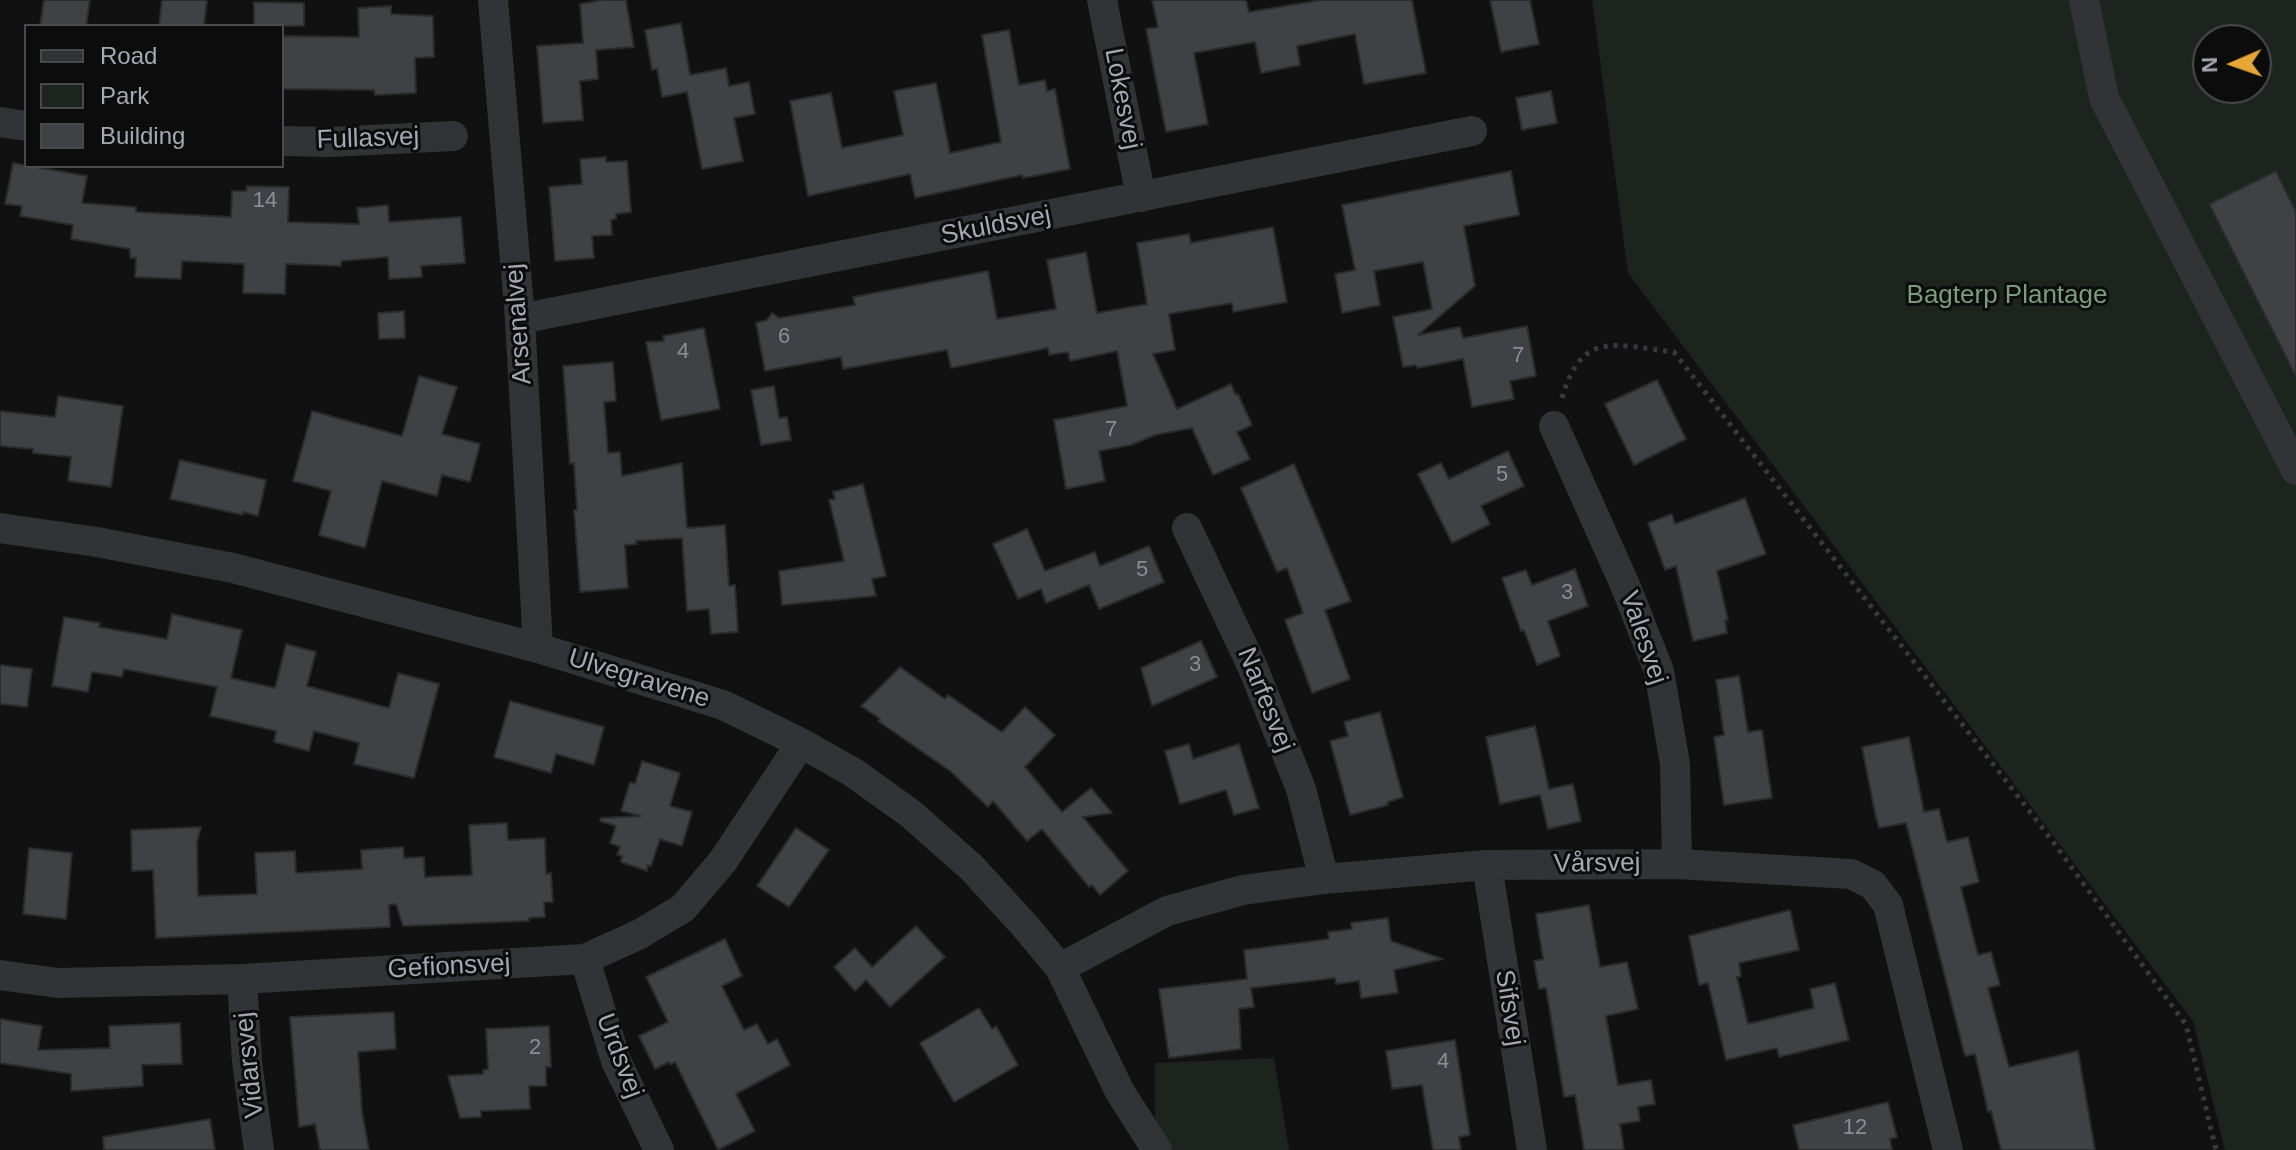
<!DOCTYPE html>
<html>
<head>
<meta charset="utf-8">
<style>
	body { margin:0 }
	#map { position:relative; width:2296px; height:1150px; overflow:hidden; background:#111112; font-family:Arial,sans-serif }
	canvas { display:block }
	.legend { position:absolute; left:24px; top:24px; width:260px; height:144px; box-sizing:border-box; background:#0c0c0d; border:2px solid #484a4f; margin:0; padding:10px 14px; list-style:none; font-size:24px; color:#a3a8b2 }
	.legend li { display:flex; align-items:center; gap:16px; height:40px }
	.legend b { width:40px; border:2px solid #484a4f }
	.north { position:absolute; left:2192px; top:24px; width:80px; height:80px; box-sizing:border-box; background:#0c0c0d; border:2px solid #484a4f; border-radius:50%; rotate:268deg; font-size:22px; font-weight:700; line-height:32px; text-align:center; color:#a3a8b2 }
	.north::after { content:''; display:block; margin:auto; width:28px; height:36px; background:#e6a535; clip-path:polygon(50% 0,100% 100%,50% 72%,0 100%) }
</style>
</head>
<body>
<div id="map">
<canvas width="2296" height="1150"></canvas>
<ul class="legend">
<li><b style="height:10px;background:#323337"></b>Road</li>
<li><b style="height:22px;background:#1d241e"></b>Park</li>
<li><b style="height:22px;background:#404145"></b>Building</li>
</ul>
<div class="north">N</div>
</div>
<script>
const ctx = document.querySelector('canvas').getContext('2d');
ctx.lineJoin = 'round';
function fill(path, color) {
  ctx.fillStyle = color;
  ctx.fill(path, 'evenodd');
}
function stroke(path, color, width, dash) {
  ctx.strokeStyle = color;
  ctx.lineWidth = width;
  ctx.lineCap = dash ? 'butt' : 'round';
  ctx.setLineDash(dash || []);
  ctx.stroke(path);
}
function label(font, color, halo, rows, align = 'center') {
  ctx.font = font + ' Arial,sans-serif';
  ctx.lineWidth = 6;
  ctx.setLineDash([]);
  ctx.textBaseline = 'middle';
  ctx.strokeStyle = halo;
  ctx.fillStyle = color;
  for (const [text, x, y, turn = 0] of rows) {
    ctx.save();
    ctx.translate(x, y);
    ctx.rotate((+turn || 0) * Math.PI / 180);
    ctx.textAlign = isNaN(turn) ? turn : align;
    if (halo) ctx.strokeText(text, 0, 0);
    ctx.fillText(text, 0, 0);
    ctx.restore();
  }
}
const green = new Path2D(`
	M 1592,0 L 2296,0 L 2296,1150 L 2225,1150 L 2193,1021 L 1628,273 ZM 2208,40 L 2256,40 L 2256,88 L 2208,88 Z
	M 1274,1058 L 1289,1150 L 1172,1150 L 1155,1125 L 1155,1063 Z`);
const building = new Path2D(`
	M 44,0 L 90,0 L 86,26 L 40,26 Z
	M 162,0 L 207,0 L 204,26 L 159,26 Z
	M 602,0 L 626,0 L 634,47 L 596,50 L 598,79 L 580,81 L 583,120 L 543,123 L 537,46 L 583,43 L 580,4 Z
	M 1152,0 L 1246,0 L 1249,12 L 1321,0 L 1412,0 L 1426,73 L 1364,84 L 1355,34 L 1297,46 L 1300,65 L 1261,73 L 1255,42 L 1194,53 L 1208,124 L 1166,132 L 1146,29 L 1158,27 Z
	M 1490,0 L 1530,0 L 1539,44 L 1501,52 Z
	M 254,2 L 304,3 L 304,26 L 254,26 Z
	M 391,6 L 391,14 L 433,16 L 434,57 L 415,58 L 416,93 L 375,95 L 374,90 L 282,89 L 282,36 L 359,37 L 358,8 Z
	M 681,23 L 690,75 L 726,68 L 729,86 L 749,82 L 755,114 L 734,118 L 743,161 L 702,169 L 687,92 L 662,97 L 657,69 L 652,70 L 645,30 Z
	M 1009,30 L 1019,85 L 1045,80 L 1047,91 L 1055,89 L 1070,169 L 1023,178 L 1022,175 L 915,198 L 910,174 L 808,196 L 790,101 L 831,93 L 842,148 L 903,135 L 894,91 L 936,83 L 950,153 L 1001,142 L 982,35 Z
	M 1551,91 L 1557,123 L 1522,130 L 1516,98 Z
	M 606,157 L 606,162 L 627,161 L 631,212 L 616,214 L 616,219 L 611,220 L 612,235 L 592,236 L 594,258 L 555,261 L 549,187 L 582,184 L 580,159 Z
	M 13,163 L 87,176 L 82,203 L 136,207 L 136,212 L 231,217 L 232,191 L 246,191 L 247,186 L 289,187 L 288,222 L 359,224 L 357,208 L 388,205 L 389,222 L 461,217 L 465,263 L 421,266 L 422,277 L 389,279 L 388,257 L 341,261 L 341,266 L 286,264 L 285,294 L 243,293 L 244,264 L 182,261 L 181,279 L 135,277 L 136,258 L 130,258 L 130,249 L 71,239 L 73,225 L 20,216 L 22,206 L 5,204 Z
	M 1511,171 L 1519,215 L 1464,226 L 1475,286 L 1418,335 L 1460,327 L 1463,338 L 1527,326 L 1536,376 L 1510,381 L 1514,399 L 1472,407 L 1463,359 L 1417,368 L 1416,365 L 1403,367 L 1393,317 L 1432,309 L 1423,262 L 1374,271 L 1380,305 L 1342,313 L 1335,274 L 1355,270 L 1342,205 Z
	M 2276,171 L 2296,212 L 2296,377 L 2209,204 Z
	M 1273,227 L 1287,302 L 1233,312 L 1232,303 L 1169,314 L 1175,350 L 1153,354 L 1177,409 L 1231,384 L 1236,395 L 1238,394 L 1252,425 L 1237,432 L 1250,459 L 1213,475 L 1192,428 L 1155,435 L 1131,445 L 1099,451 L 1105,481 L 1066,489 L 1054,420 L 1127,406 L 1117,351 L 1070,361 L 1068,352 L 1049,355 L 1048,348 L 951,368 L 947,350 L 843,369 L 841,357 L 765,371 L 756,323 L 767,320 L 772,313 L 779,318 L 855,305 L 853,297 L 988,271 L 997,319 L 1056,309 L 1047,260 L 1086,252 L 1097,313 L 1147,304 L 1137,243 L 1189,234 L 1191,243 Z
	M 404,311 L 405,338 L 379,339 L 378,313 Z
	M 704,328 L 720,409 L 661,420 L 646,342 L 664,341 L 663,336 Z
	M 613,362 L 616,401 L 604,402 L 608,453 L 620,452 L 622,476 L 682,463 L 687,528 L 725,525 L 729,586 L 735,585 L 738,632 L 711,634 L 709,609 L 687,611 L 682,538 L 636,541 L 637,544 L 625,545 L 628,588 L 580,592 L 574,510 L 577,510 L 574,463 L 570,464 L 563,366 Z
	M 419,376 L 457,387 L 442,434 L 480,444 L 470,482 L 442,475 L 437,496 L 382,481 L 365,548 L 319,535 L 331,491 L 293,481 L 312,411 L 402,436 Z
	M 1657,380 L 1686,439 L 1634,465 L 1605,404 Z
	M 774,386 L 779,418 L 787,417 L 791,440 L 761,445 L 751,390 Z
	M 58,396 L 123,406 L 111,487 L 68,481 L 71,457 L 33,453 L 33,449 L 0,446 L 0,411 L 55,417 Z
	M 1508,451 L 1524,486 L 1481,506 L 1490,524 L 1452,543 L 1418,474 L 1441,463 L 1449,479 Z
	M 180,460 L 266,480 L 258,516 L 243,512 L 243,515 L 170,499 Z
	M 1294,464 L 1351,601 L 1325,610 L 1350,679 L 1312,693 L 1285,620 L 1303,613 L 1287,568 L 1277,572 L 1241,488 Z
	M 863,484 L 886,576 L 872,579 L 876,596 L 782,605 L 779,571 L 844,561 L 829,500 L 835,499 L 833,492 Z
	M 1745,498 L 1766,554 L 1717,571 L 1728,620 L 1725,620 L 1727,633 L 1693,641 L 1676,566 L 1665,570 L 1648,523 L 1672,514 L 1675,524 Z
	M 1027,529 L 1045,571 L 1095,552 L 1100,566 L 1149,546 L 1164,582 L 1099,609 L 1089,585 L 1046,603 L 1041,589 L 1018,599 L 993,544 Z
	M 1575,569 L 1588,606 L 1548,621 L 1560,656 L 1537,665 L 1524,630 L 1521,631 L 1502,578 L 1526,570 L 1532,585 Z
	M 172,614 L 242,630 L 231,678 L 275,688 L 286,644 L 316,652 L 307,686 L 389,708 L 398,673 L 439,684 L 414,778 L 354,764 L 359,743 L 314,731 L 309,751 L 274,742 L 276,731 L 210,716 L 217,687 L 124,669 L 122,677 L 92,672 L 88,692 L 52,686 L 64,617 L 100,623 L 99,627 L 167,639 Z
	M 1201,641 L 1217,677 L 1152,706 L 1141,668 Z
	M 0,665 L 32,669 L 27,707 L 0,704 Z
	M 900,667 L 945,699 L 948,695 L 1002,732 L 1025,707 L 1055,735 L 1025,767 L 1062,812 L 1091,788 L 1112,813 L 1083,817 L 1128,871 L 1100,895 L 1092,885 L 1089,887 L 1042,829 L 1027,841 L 993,801 L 988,807 L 950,771 L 878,721 L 880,719 L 861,706 Z
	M 1739,676 L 1748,732 L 1762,730 L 1772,798 L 1724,805 L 1714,737 L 1724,735 L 1716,680 Z
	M 510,701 L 604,727 L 594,765 L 556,754 L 551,773 L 494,757 Z
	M 1380,712 L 1403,797 L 1388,802 L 1388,805 L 1350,815 L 1330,741 L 1348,736 L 1344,722 Z
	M 1535,726 L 1549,789 L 1573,784 L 1581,821 L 1548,829 L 1540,795 L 1500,804 L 1486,737 Z
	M 1909,737 L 1924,812 L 1939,809 L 1947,842 L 1968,837 L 1979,882 L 1961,887 L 1978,955 L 1991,952 L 2000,985 L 1988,988 L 2009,1067 L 2078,1051 L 2095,1150 L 2001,1150 L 1991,1111 L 1988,1112 L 1975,1054 L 1965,1056 L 1906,823 L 1879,828 L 1875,813 L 1862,747 Z
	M 1189,744 L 1193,759 L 1239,744 L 1259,808 L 1234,815 L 1226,790 L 1180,804 L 1165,751 Z
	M 642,761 L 680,773 L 670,806 L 692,812 L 682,846 L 660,839 L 651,866 L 648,865 L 647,871 L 621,862 L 622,856 L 617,855 L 620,847 L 610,843 L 616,826 L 600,821 L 601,818 L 641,816 L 621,811 L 630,782 L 635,784 Z
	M 507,823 L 508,840 L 545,838 L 546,874 L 551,873 L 553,902 L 544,902 L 545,917 L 529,918 L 529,921 L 403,926 L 396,904 L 389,905 L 390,927 L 156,938 L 153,870 L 132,871 L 131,830 L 201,827 L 197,843 L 198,896 L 257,894 L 255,853 L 295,851 L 296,873 L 362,869 L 361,850 L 403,847 L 404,858 L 424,857 L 425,877 L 472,875 L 469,825 Z
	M 796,828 L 829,850 L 789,907 L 757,886 Z
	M 29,848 L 72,853 L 66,919 L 23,914 Z
	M 1589,905 L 1600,967 L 1627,962 L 1638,1009 L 1606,1016 L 1618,1085 L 1651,1080 L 1655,1104 L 1638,1107 L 1640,1121 L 1620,1124 L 1624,1150 L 1584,1150 L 1575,1095 L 1564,1097 L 1546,988 L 1539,989 L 1534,961 L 1543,959 L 1536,914 Z
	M 1790,910 L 1799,950 L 1739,963 L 1741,976 L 1737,977 L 1748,1024 L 1814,1008 L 1810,989 L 1835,983 L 1849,1040 L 1779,1057 L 1777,1048 L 1726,1060 L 1708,983 L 1699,985 L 1689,936 Z
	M 1388,918 L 1391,941 L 1443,959 L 1394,970 L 1398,993 L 1361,998 L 1359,981 L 1336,984 L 1335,978 L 1251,988 L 1254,1007 L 1239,1009 L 1241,1049 L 1169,1058 L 1159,989 L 1247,979 L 1244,950 L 1329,939 L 1328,932 L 1352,929 L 1351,923 Z
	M 916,926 L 945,957 L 890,1007 L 866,980 L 855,991 L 834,967 L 855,948 L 872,967 Z
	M 725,939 L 742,976 L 722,986 L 744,1030 L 757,1024 L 768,1044 L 777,1039 L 790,1065 L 736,1094 L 755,1131 L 718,1150 L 675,1062 L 670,1065 L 669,1062 L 655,1069 L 639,1036 L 668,1022 L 646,977 Z
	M 979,1008 L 992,1029 L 996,1026 L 1018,1065 L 954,1102 L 920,1043 Z
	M 394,1012 L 396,1049 L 358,1052 L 362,1111 L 369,1150 L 320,1150 L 315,1124 L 299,1127 L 290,1017 Z
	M 0,1019 L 42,1026 L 38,1050 L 110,1048 L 109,1026 L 180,1023 L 182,1064 L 142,1065 L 143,1086 L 71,1091 L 71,1074 L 0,1063 Z
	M 549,1026 L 551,1067 L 546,1067 L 546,1086 L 529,1086 L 530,1109 L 481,1111 L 481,1117 L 460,1118 L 448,1076 L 483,1074 L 483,1070 L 488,1069 L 486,1029 Z
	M 1455,1040 L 1470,1135 L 1459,1137 L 1461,1150 L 1433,1150 L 1422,1085 L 1392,1089 L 1386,1051 Z
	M 1888,1102 L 1897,1137 L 1890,1139 L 1892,1150 L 1799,1150 L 1793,1125 Z
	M 210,1119 L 215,1150 L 104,1150 L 103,1137 Z`);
const path = new Path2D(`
	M 1562,398 C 1582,328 1617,346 1674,352 L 2051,839 L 2186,1025 L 2216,1150`);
const minor = new Path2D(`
	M 493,0 L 520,319 L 538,648
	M 1102,0 L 1141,197
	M 2084,0 L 2104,98 L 2296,470
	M 0,122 L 26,126
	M 282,141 L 330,142 L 453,136
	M 520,319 L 1472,131
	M 1554,426 L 1625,585 L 1659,671 L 1675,764 L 1677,864
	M 0,528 L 97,542 L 233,568 L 538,648 L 723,705 L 801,743 L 854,773 L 911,814 L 972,868 L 1025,926 L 1060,968 L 1120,1092 L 1157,1150
	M 1187,528 L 1253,668 L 1301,789 L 1324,879
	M 1487,865 L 1532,1150
	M 585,959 L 616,1061 L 659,1150
	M 1060,968 L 1167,911 L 1243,890 L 1324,879 L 1487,865 L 1677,864 L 1851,874 L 1873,885 L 1888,905 L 1948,1150
	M 0,975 L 58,983 L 242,979 L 585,959 L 640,934 L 683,908 L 723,861 L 801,743
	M 242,979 L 247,1062 L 259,1150`);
const numberNames = [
	["14",265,201],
	["6",784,337],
	["4",683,352],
	["7",1518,356],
	["7",1111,430],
	["5",1502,475],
	["5",1142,570],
	["3",1567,593],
	["3",1195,665],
	["2",535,1048],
	["4",1443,1062],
	["12",1855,1128]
];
const streetNames = [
	["Lokesvej",1122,99,79],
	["Fullasvej",368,139,-2],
	["Skuldsvej",996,226,-11],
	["Arsenalvej",519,324,-94],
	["Valesvej",1643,638,71],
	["Ulvegravene",639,679,17],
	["Narfesvej",1265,700,68],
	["Vårsvej",1597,864,-1],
	["Gefionsvej",449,967,-3],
	["Sifsvej",1509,1008,81],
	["Urdsvej",619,1056,69],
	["Vidarsvej",250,1065,-96]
];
const parkNames = [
	["Bagterp Plantage",2007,296]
];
fill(green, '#1d241e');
fill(building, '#404145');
stroke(building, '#2b2b2e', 2);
stroke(path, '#383a3e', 5, [4, 6]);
stroke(minor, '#323337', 30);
label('22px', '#8a8e97', null, numberNames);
label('26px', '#a3a8b2', '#0c0c0d', streetNames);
label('26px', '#7b9c7c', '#0c0c0d', parkNames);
</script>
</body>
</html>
